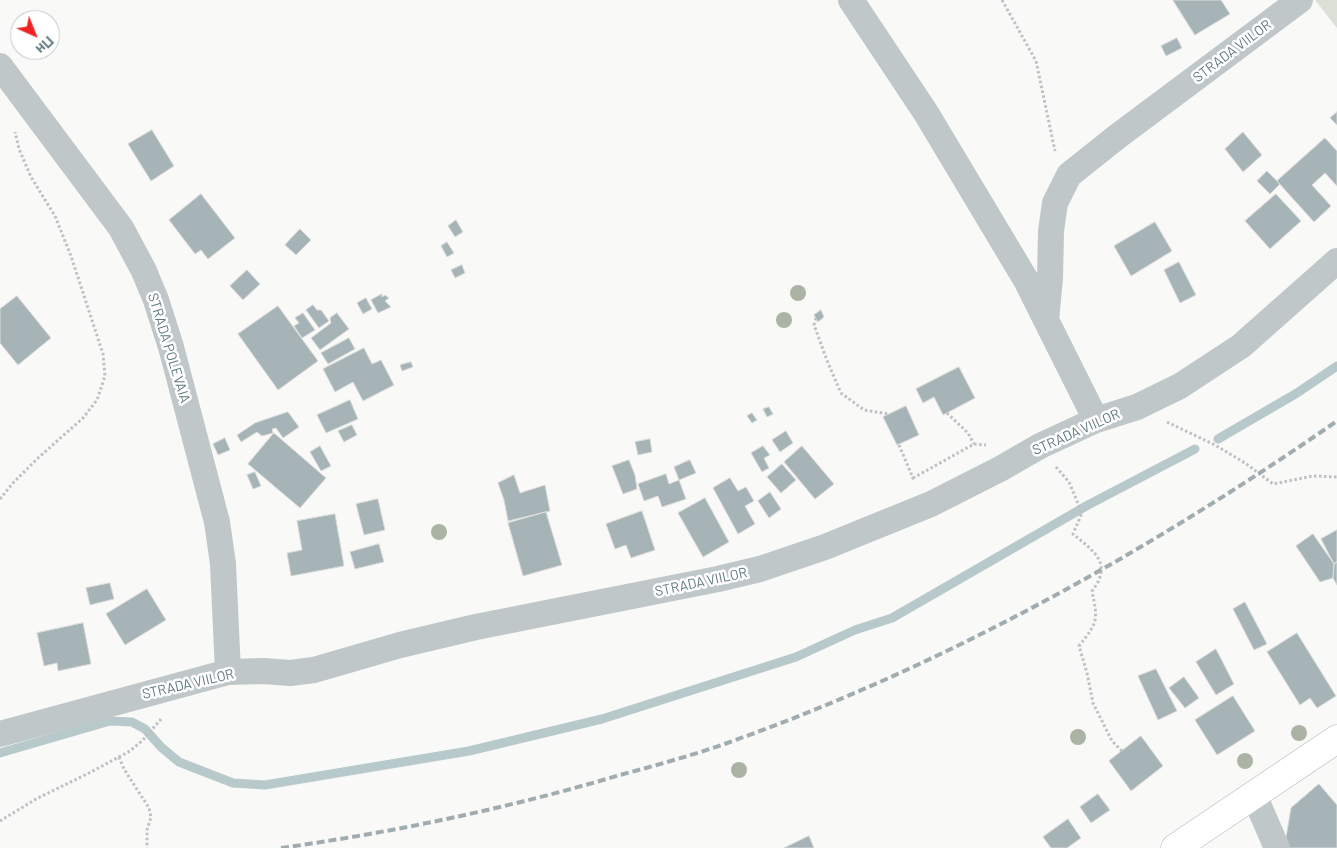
<!DOCTYPE html>
<html>
<head>
<meta charset="utf-8">
<style>
	body { margin:0 }
	#map { position:relative; width:1337px; height:848px; overflow:hidden; background:#f9f9f7; font-family:Barlow,sans-serif }
	canvas { display:block }
	.north { position:absolute; left:10px; top:10px; width:50px; height:50px; box-sizing:border-box; background:#fff; border:1px solid #bfc9cb; border-radius:50%; rotate:136deg; font-size:14px; font-weight:700; line-height:20px; text-align:center; color:#5e777e }
	.north::after { content:''; display:block; margin:auto; width:18px; height:22px; background:#ef2321; clip-path:polygon(50% 0,100% 100%,50% 72%,0 100%) }
</style>
</head>
<body>
<div id="map">
<canvas width="1337" height="848"></canvas>
<div class="north">Пн</div>
</div>
<script>
const ctx = document.querySelector('canvas').getContext('2d');
ctx.lineJoin = 'round';
function fill(path, color) {
  ctx.fillStyle = color;
  ctx.fill(path, 'evenodd');
}
function stroke(path, color, width, dash) {
  ctx.strokeStyle = color;
  ctx.lineWidth = width;
  ctx.lineCap = dash ? 'butt' : 'round';
  ctx.setLineDash(dash || []);
  ctx.stroke(path);
}
function label(font, color, halo, rows, align = 'center') {
  ctx.font = font + ' Barlow,sans-serif';
  ctx.lineWidth = 5;
  ctx.setLineDash([]);
  ctx.textBaseline = 'middle';
  ctx.strokeStyle = halo;
  ctx.fillStyle = color;
  for (const [text, x, y, turn = 0] of rows) {
    ctx.save();
    ctx.translate(x, y);
    ctx.rotate((+turn || 0) * Math.PI / 180);
    ctx.textAlign = isNaN(turn) ? turn : align;
    if (halo) ctx.strokeText(text, 0, 0);
    ctx.fillText(text, 0, 0);
    ctx.restore();
  }
}
const green = new Path2D(`
	M 1315,0 L 1337,0 L 1337,28 Z`);
const stream = new Path2D(`
	M 1218,439 L 1297,393 L 1337,366
	M 0,753 L 110,721 L 132,722 L 145,729 L 161,747 L 179,762 L 233,783 L 265,785 L 469,751 L 602,719 L 796,657 L 855,630 L 892,618 L 1088,505 L 1195,449`);
const building = new Path2D(`
	M 1173,0 L 1221,0 L 1230,14 L 1195,35 Z
	M 1177,38 L 1182,48 L 1166,56 L 1161,46 Z
	M 1337,112 L 1337,125 L 1330,118 Z
	M 152,130 L 174,166 L 151,181 L 128,144 Z
	M 1243,132 L 1262,155 L 1243,172 L 1225,149 Z
	M 1325,138 L 1337,151 L 1337,186 L 1325,173 L 1312,185 L 1331,206 L 1314,222 L 1277,181 Z
	M 1267,171 L 1280,184 L 1270,194 L 1257,181 Z
	M 201,194 L 235,238 L 208,259 L 201,250 L 195,254 L 169,220 Z
	M 1276,194 L 1301,221 L 1270,249 L 1245,221 Z
	M 456,220 L 463,232 L 455,237 L 448,226 Z
	M 1155,222 L 1172,251 L 1131,276 L 1114,246 Z
	M 300,229 L 311,240 L 296,255 L 285,245 Z
	M 447,242 L 454,253 L 447,257 L 441,246 Z
	M 1179,262 L 1196,295 L 1180,303 L 1164,270 Z
	M 462,265 L 465,273 L 455,278 L 451,270 Z
	M 247,270 L 260,284 L 243,300 L 230,286 Z
	M 382,294 L 382,297 L 385,295 L 389,298 L 385,301 L 391,307 L 378,313 L 371,300 Z
	M 17,296 L 51,338 L 18,365 L 0,343 L 0,309 Z
	M 366,298 L 372,309 L 363,314 L 357,303 Z
	M 313,305 L 317,310 L 321,310 L 329,321 L 319,328 L 306,310 Z
	M 278,306 L 318,361 L 278,390 L 238,334 Z
	M 821,310 L 824,317 L 818,322 L 814,315 Z
	M 303,313 L 315,330 L 302,338 L 294,326 L 299,323 L 295,318 Z
	M 337,313 L 349,329 L 320,350 L 311,338 L 331,323 L 330,318 Z
	M 349,338 L 355,349 L 328,364 L 321,353 Z
	M 364,348 L 372,364 L 381,360 L 394,385 L 363,401 L 353,382 L 335,392 L 323,369 Z
	M 411,362 L 413,367 L 402,371 L 400,365 Z
	M 959,367 L 975,398 L 943,415 L 934,397 L 923,403 L 916,389 Z
	M 350,400 L 358,419 L 326,433 L 317,415 Z
	M 906,406 L 919,435 L 897,445 L 883,417 Z
	M 769,407 L 773,414 L 767,417 L 763,409 Z
	M 288,412 L 299,427 L 283,438 L 276,428 L 272,429 L 273,433 L 262,436 L 257,432 L 241,442 L 237,435 L 255,423 Z
	M 752,413 L 757,420 L 752,423 L 747,416 Z
	M 352,425 L 357,435 L 344,442 L 338,431 Z
	M 786,431 L 793,443 L 780,452 L 772,440 Z
	M 274,433 L 326,478 L 300,508 L 248,464 Z
	M 225,438 L 230,450 L 218,455 L 213,444 Z
	M 650,439 L 652,452 L 638,455 L 635,442 Z
	M 320,446 L 331,466 L 321,471 L 310,452 Z
	M 763,446 L 770,455 L 764,458 L 769,468 L 762,472 L 751,453 Z
	M 802,446 L 834,484 L 815,499 L 784,462 Z
	M 629,460 L 635,475 L 637,489 L 623,494 L 612,466 Z
	M 690,460 L 696,473 L 679,480 L 674,467 Z
	M 782,464 L 796,480 L 781,493 L 767,477 Z
	M 255,472 L 261,486 L 253,489 L 247,475 Z
	M 666,474 L 669,484 L 679,480 L 686,499 L 662,507 L 658,496 L 644,501 L 638,484 Z
	M 514,475 L 520,493 L 545,485 L 550,511 L 508,521 L 504,500 L 498,483 Z
	M 730,478 L 738,491 L 746,487 L 754,501 L 745,506 L 755,524 L 738,534 L 713,488 Z
	M 770,492 L 781,509 L 769,518 L 758,501 Z
	M 705,498 L 729,542 L 703,557 L 678,513 Z
	M 378,499 L 385,530 L 364,535 L 356,504 Z
	M 642,511 L 655,550 L 631,558 L 626,545 L 615,549 L 606,524 Z
	M 546,512 L 562,565 L 523,576 L 508,523 Z
	M 335,514 L 344,566 L 291,576 L 287,553 L 302,550 L 297,521 Z
	M 1337,530 L 1337,562 L 1334,564 L 1321,539 Z
	M 1313,534 L 1334,564 L 1333,578 L 1320,582 L 1296,546 Z
	M 379,544 L 384,562 L 355,569 L 350,552 Z
	M 1337,562 L 1337,585 L 1333,578 L 1334,564 Z
	M 110,583 L 114,599 L 90,605 L 86,588 Z
	M 147,589 L 166,620 L 125,645 L 106,614 Z
	M 1245,602 L 1267,644 L 1254,650 L 1233,609 Z
	M 83,623 L 91,664 L 58,671 L 57,663 L 44,666 L 37,633 Z
	M 1297,633 L 1336,696 L 1317,708 L 1310,698 L 1300,705 L 1267,652 Z
	M 1216,649 L 1234,684 L 1216,695 L 1196,662 Z
	M 1156,669 L 1177,711 L 1158,720 L 1138,676 Z
	M 1184,677 L 1199,698 L 1185,708 L 1169,688 Z
	M 1233,696 L 1255,731 L 1217,755 L 1195,720 Z
	M 1141,736 L 1163,766 L 1131,791 L 1109,761 Z
	M 1319,784 L 1337,805 L 1337,848 L 1287,848 L 1285,843 L 1291,808 Z
	M 1098,794 L 1110,810 L 1091,823 L 1080,807 Z
	M 1068,819 L 1081,838 L 1067,848 L 1051,848 L 1043,837 Z
	M 809,836 L 814,848 L 784,848 Z`);
const path = new Path2D(`
	M 1002,0 L 1036,61 L 1055,151
	M 816,318 L 814,325 L 828,363 L 841,393 L 864,410 L 889,414
	M 947,413 L 968,433 L 974,444
	M 1167,422 L 1215,445 L 1245,463 L 1273,484 L 1313,476 L 1337,477
	M 899,445 L 913,478 L 911,480
	M 1056,467 L 1069,482 L 1082,513 L 1073,534 C 1095,552 1113,564 1092,591 C 1098,620 1098,622 1079,646 L 1087,673 L 1093,703 L 1112,741 L 1122,751
	M 913,478 L 974,444 L 986,445
	M 0,499 L 12,484 L 38,458 L 83,418 L 97,400 L 105,376 L 103,354 L 71,256 L 55,216 L 31,177 L 19,149 L 15,132
	M 119,757 L 124,769 L 149,808 L 151,817 L 147,830 L 147,848
	M 0,821 L 36,799 L 91,772 L 130,751 L 143,740 L 161,719`);
const minor = new Path2D(`
	M 851,0 L 926,113 L 1026,280 L 1096,420
	M 0,66 L 121,228 L 144,271 L 156,300 L 171,347 L 217,522 L 223,564 L 228,672
	M 1046,320 L 1050,278 L 1051,231 L 1055,203 L 1069,175 L 1118,136 L 1300,0
	M 0,734 L 228,672 L 264,671 L 290,673 L 314,670 L 400,645 L 476,627 L 718,579 L 760,569 L 825,547 L 931,504 L 1000,469 L 1040,446 L 1096,420 L 1137,407 L 1180,386 L 1241,346 L 1337,261
	M 1254,795 L 1277,848`);
const primary = new Path2D(`
	M 1175,848 L 1337,739`);
const rail = new Path2D(`
	M 281,848 C 395,832 509,808 620,775 C 657,765 694,755 730,742 C 946,665 1149,551 1337,421`);
const trees = [
	[798,293],
	[784,320],
	[439,532],
	[1299,733],
	[1078,737],
	[1245,761],
	[739,770]
];
const streetNames = [
	["STRADA VIILOR",1232,51,-37],
	["STRADA POLEVAIA",169,348,73],
	["STRADA VIILOR",1076,432,-24],
	["STRADA VIILOR",701,582,-12],
	["STRADA VIILOR",188,684,-13]
];
fill(green, '#dbdfd6');
stroke(stream, '#b8c9cb', 9);
fill(building, '#a6b4b7');
stroke(building, '#dbdbd9', 1);
stroke(primary, '#b3bbbe', 29);
stroke(path, '#bcc1c3', 3, [2.5, 2.5]);
stroke(minor, '#bfc7c9', 26);
stroke(primary, '#fff', 28);
stroke(rail, '#a1acb0', 4, [8, 4]);
ctx.fillStyle = '#abb3a5';
for (const [x, y] of trees) {
  ctx.beginPath();
  ctx.arc(x, y, 8, 0, 2 * Math.PI);
  ctx.fill();
}
label('14px', '#5e777e', '#fff', streetNames);
</script>
</body>
</html>
